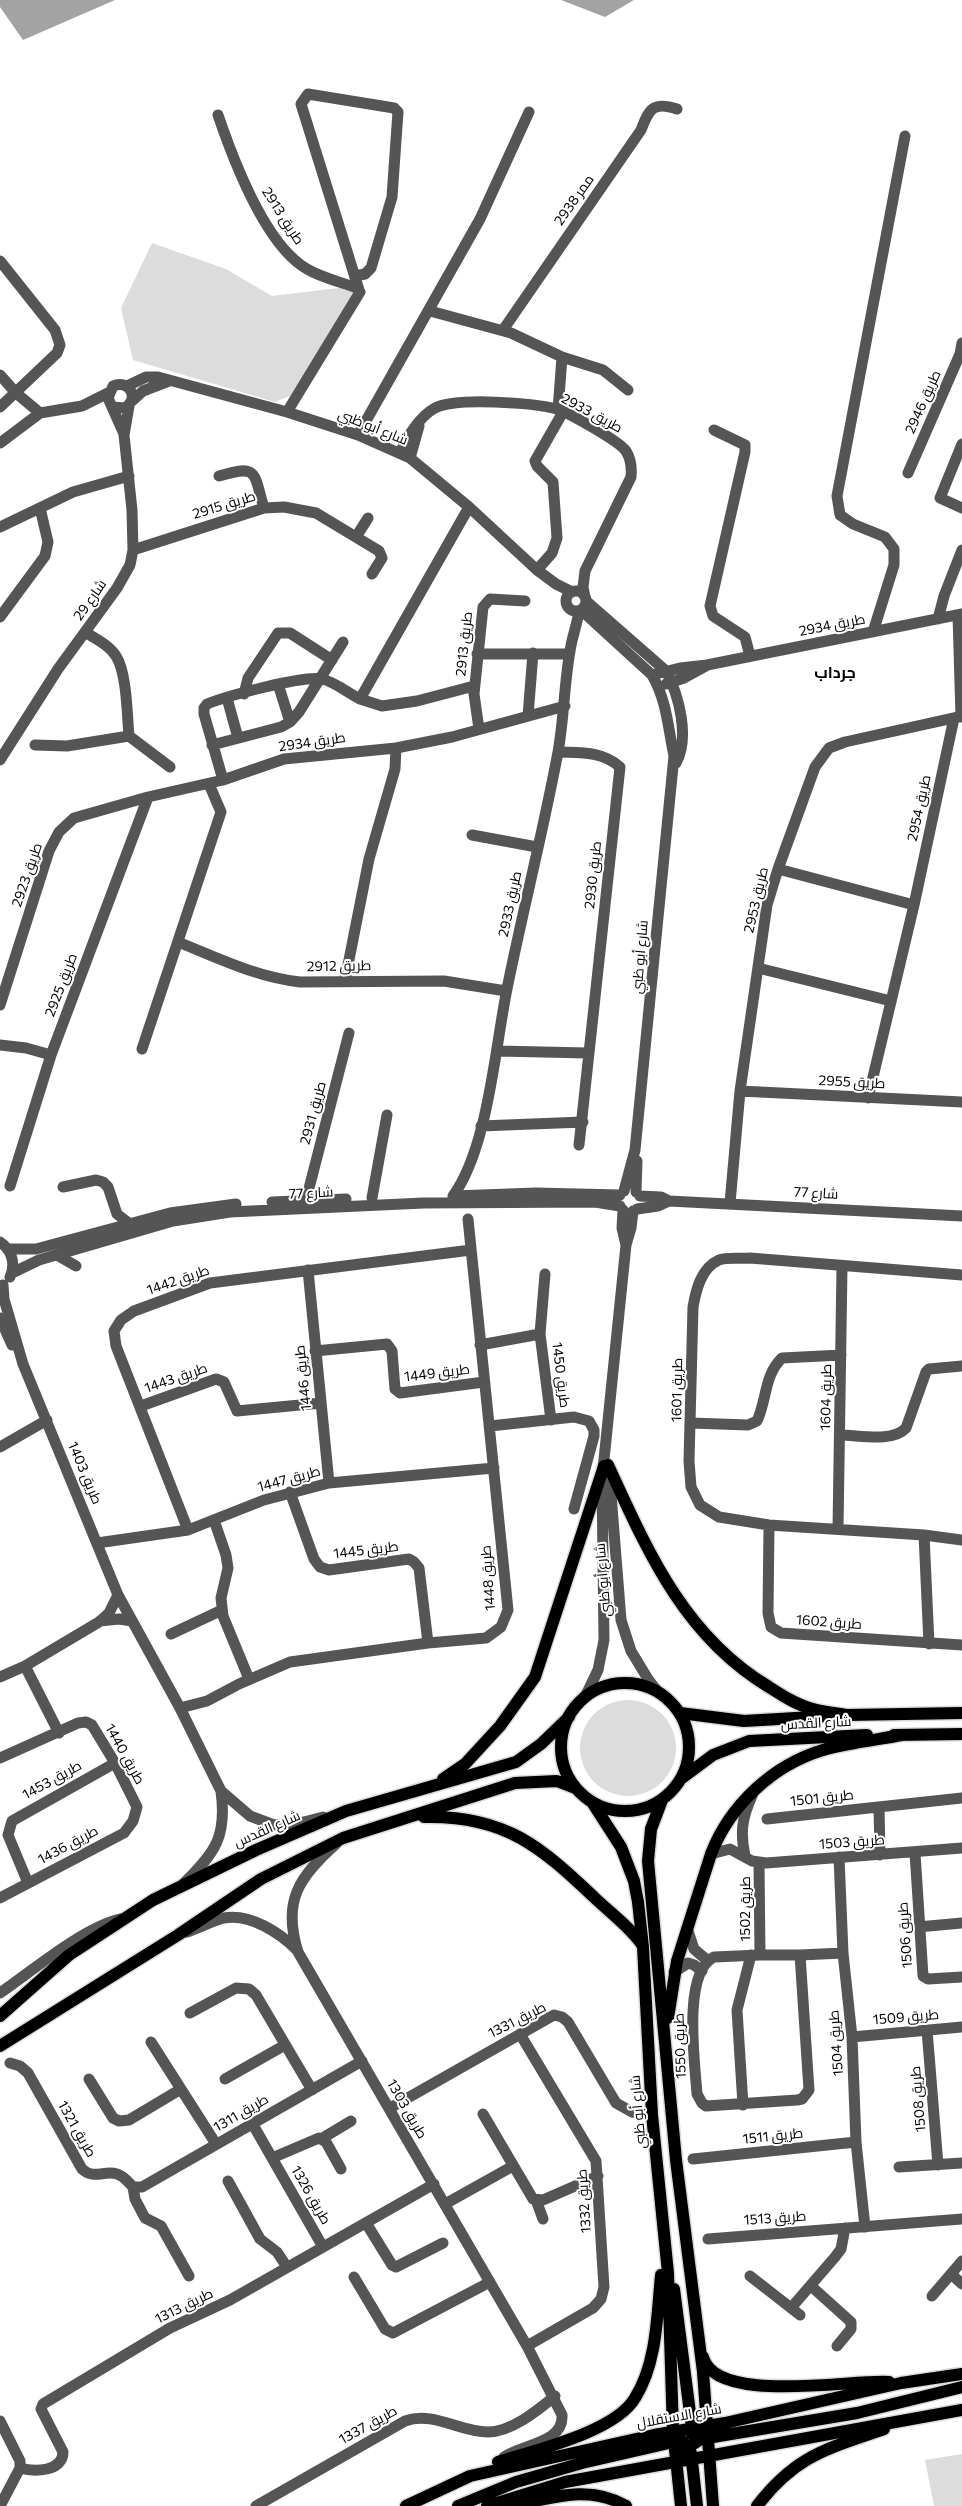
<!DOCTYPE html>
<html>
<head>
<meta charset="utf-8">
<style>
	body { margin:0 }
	canvas { display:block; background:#fff }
</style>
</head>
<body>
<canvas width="962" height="2506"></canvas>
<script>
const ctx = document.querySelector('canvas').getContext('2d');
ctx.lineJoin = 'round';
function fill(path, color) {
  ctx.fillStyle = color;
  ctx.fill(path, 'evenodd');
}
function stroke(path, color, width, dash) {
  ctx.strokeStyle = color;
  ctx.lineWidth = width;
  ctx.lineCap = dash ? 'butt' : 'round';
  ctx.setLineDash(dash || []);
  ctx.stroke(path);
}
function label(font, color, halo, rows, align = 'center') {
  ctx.font = font + ' Commissioner,Cairo,sans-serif';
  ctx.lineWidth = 4;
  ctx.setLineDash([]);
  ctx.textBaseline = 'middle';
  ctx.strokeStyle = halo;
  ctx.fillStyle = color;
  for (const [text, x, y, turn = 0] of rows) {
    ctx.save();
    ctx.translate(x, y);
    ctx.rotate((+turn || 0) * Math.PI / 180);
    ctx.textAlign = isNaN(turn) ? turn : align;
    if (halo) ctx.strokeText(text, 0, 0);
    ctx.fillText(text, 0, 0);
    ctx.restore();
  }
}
const green = new Path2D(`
	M 152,243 L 226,269 L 272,296 L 347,287 L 359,297 L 290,396 L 275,402 L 133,360 L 121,308 Z
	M580 1748a48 48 0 1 1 96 0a48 48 0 1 1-96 0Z
	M 962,2454 L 962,2506 L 934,2506 L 925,2460 Z`);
const water = new Path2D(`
	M 0,0 L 115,0 L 23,40 L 0,7 Z
	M 561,0 L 634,0 L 605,17 Z`);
const minor = new Path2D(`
	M 218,115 C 233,159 265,245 307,269 C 322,278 341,282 357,288 L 360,292 L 287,412
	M 0,261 L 55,330 L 60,345 L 57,353 L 0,407
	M 355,276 L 365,274 L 371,268 L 392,197 L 398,112 L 394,108 L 308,94 L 301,104 L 359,290
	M 430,311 L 511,333 L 562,357 L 603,370 L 628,390
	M 503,330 L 641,130 C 649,109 653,101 677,109
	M 0,375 L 16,393 L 40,413
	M 127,386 L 146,377 L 158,377 L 287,412 L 358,435 L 410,458 L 469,507 L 537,570 L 556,584 L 572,592
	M 132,401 L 143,391 L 169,381
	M 113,407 L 125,408 C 140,398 129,379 113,386 L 108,398 L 124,434
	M 558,410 L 562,357
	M 714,430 L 745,445 L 745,452 L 710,606 L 713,616 L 745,637 L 750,656
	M 358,435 L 480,219 L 529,112
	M 0,443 L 40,413 L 82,406 L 108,393
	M 962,444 L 940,498 L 962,508
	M 400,453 C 406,438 420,416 435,408 C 457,397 533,403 557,409 C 569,413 619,441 626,451 C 631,459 632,467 631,477 L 585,571 L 583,587 L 585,597
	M 410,458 L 419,426
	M 908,473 L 960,354 L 962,343
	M 219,476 C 259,464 253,472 264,508
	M 469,507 L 360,699 L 382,706 L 417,701 L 474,686
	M 0,527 L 73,492 L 129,476
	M 356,537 L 368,518
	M 133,550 L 264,508 L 284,507 L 316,513 L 379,551 L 382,558 L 372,574
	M 537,570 L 552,553 L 557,538 L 553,482 L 537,466 L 535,461 L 563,412
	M566 601a10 10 0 1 1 20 0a10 10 0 1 1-20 0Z
	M 586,601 L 666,671 C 679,695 690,738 676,763
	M 581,610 L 652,675 C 667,701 668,728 674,756 L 635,1150 L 624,1191
	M 958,615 L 961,717
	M 0,617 L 45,556 L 48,542 L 40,508
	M 938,619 L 944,596 L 962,550
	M 85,632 C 96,639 109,645 116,656 C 127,673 127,715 129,736
	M 873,632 L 894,565 L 894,549 L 885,537 L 853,524 L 840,515 L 837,496 L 905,136
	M 477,654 L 569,654
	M 652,675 L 680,668 L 707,665 L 962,614
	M 278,684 L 290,722
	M 666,684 L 684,678 L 706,666
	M 244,694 L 248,678 L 278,633 L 290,633 L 332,660
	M 227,698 L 238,738
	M 528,716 L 533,653
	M 479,729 L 474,694 L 483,607 L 490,599 L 525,601
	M 35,745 L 67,746 L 129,736 L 170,767
	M 212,745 L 281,727 L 290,722 L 299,712 L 343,642
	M 558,752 C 581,753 602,751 620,767 L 579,1145
	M 0,760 L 58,669 L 117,588 L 130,565 L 133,550 L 132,510 L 124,435 L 129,406
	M 223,780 L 204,714 L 204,708 L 207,704 C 227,696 304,675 322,679 C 335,682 348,693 360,699
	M 472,835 L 537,847
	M 778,869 L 914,905
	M 178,942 C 218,958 256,977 300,982 L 444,981 L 506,991
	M 758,968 L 891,1001
	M 345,980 L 369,859 L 395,769 L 396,748
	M 0,1005 L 49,851 L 59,832 L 74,818 L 148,797 L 223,780 L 284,759 L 396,748 L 452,737 L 565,706
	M 0,1045 L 26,1048 L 51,1055
	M 142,1049 L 221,812 L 209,784
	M 497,1051 L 588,1053
	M 740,1091 L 962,1102
	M 868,1098 L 914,905 L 954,718
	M 481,1126 L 583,1122
	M 10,1186 L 51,1055 L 148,797
	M 63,1187 L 96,1180 L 103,1182 L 108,1187 L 117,1214 L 130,1224
	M 636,1192 L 637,1161
	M 453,1196 C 488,1148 495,1048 507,989 C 523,910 543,832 558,752 C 564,719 564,685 570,651 C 572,637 577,625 579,611
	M 454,1196 L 536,1193 L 620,1195
	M 640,1196 L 661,1197 L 669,1201 L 962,1216
	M 372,1198 L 387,1115
	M 306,1200 L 349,1033
	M 272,1202 L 346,1199
	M 730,1203 L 740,1091 L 767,905 L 778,869 L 815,767 L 829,748 L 845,742 L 962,716
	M 637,1209 L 658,1206 L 669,1201
	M 623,1210 L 622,1228 L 626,1245
	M 0,1242 C 12,1250 16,1264 10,1277
	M 8,1249 L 36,1249 L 170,1213 L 236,1204
	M 57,1255 L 76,1266
	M 308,1270 L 329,1483
	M 12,1273 L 39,1260 L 173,1221 L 230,1212 L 424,1203 L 595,1202 L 620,1206
	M 545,1274 L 540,1334 L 551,1420
	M 962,1275 L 750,1258 C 741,1259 726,1257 719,1260 C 701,1268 696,1290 693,1307 L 689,1461 L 691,1487 L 700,1505 L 719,1517 L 769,1525 L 924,1535 L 962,1540
	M 3,1285 L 4,1299 L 23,1364 L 118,1595 L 180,1708 L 221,1791 L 250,1816 L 274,1825 L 304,1822 L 323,1817
	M 0,1318 L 12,1345
	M 480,1345 L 540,1334
	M 315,1351 L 387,1344 L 392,1351 L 395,1389 L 400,1393 L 484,1382
	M 141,1406 L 216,1379 L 224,1382 L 237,1411 L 321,1403
	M 691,1423 L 748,1425 L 757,1421 C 767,1400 764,1375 782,1358 L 841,1355
	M 490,1426 L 574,1417 L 589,1421 L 594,1430 L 594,1436 L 574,1509
	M 840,1435 C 859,1435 892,1443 906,1428 L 926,1372 L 929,1369 L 962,1366
	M 0,1447 L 47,1420
	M 609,1469 L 621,1620 L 631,1651 L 648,1679 L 658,1692
	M 290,1492 L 314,1559 L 320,1567 L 329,1570 L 409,1559 L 414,1562 L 419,1568 L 428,1643
	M 214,1520 L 226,1555 L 228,1568 L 221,1598 L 223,1616 L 249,1679
	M 769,1525 L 768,1613 L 771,1627 L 781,1633 L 962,1645
	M 838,1529 L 842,1266
	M 188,1530 L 116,1346 L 114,1331 L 121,1320 L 134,1311 L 210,1283 L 471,1250
	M 924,1535 L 929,1644
	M 97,1543 L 188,1530 L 264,1500 L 329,1483 L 494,1468
	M 100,1621 L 119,1619 L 132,1621
	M 171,1634 L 222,1610
	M 25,1666 L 59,1733
	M 0,1677 L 25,1666 L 99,1622 L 109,1613 L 118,1595
	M 585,1697 L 598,1670 L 604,1640 L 602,1479 L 626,1245 L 631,1228 L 633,1211
	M 180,1708 L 207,1701 L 239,1684 L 290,1662 L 428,1643 L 486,1638 L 501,1627 L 508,1610 L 468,1219
	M 0,1758 L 78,1723 L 86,1722 L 92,1725 L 115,1763 L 137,1807 L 133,1821 L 124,1833 L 0,1898
	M 879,1807 L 880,1855
	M 767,1819 L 962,1798
	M 336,1844 C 299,1877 282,1901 298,1952 L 527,2346 L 562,2415 C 564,2443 523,2444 504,2457
	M 915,1853 L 923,1976 L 928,1979 L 962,1977
	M 711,1854 L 730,1849 L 752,1861 L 766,1863 L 962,1848
	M 745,1856 C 740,1832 742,1818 752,1796
	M 839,1857 L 843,1953 L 852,2037 L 856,2142 L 865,2227
	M 759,1863 L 760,1955
	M 28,1883 L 8,1835 L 12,1821 L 115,1763
	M 184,1883 C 216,1852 227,1836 221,1791
	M 918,1927 L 962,1923
	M 687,1928 L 694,1949 L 708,1961
	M 187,1932 C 199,1928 212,1921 224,1918 C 250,1913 280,1933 297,1950
	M 760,1955 L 800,1955 L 809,2090 L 802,2099 L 797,2100 L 706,2106 L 702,2103 L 697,2094 C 695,2064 682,1972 714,1957 Z
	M 800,1955 L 843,1953
	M 674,1972 L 688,1963 L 694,1965 L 702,1971
	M 0,1993 C 32,1971 84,1927 121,1919
	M 190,2013 L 236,1988 L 249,1989 L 256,1995 L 312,2090
	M 927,2030 L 938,2165
	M 520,2034 L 596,2161 L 604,2287 L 601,2299 L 593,2308 L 527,2346
	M 852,2037 L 962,2027
	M 151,2042 L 216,2144
	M 10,2063 L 20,2066 L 28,2073 L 82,2169 C 94,2180 104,2170 117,2174 C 124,2176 128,2182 133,2187
	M 89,2079 L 113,2118 L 119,2121 L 129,2120 L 181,2089
	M 225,2079 L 285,2045
	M 743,2105 L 737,2010 L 751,1955
	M 390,2108 L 554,2015 L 562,2017 L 568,2022 L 616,2103 L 632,2112 L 652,2115
	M 483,2114 L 533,2199 L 543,2200 L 598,2176
	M 252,2123 L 323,2247
	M 321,2139 L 351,2121
	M 272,2158 L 319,2138 L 326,2142 L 341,2169
	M 693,2159 L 856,2142
	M 899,2167 L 962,2163
	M 228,2181 L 260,2239 L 277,2252 L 287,2267
	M 133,2187 L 142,2187 L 362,2061
	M 133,2187 L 135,2199 L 145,2218 L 161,2226 L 189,2276
	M 536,2200 L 543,2219
	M 445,2204 L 513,2166
	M 366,2223 L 392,2265 L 396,2267 L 443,2243
	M 708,2239 L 962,2219
	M 951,2274 L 962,2284
	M 750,2276 L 800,2315
	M 354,2277 L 385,2329 L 393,2333 L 490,2282
	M 811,2286 L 851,2322 L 851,2329 L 837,2346
	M 932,2296 L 962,2261
	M 791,2308 L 835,2257 L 841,2249 L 845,2228
	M 0,2421 L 20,2461 L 20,2468 L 0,2506
	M 20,2468 C 34,2472 63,2472 63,2452 L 41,2409 L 43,2404 L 170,2328 L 230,2300 L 434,2184
	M 256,2506 L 405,2421 C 434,2411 459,2432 488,2432 C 511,2432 537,2411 555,2396`);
const major = new Path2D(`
	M 608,1465 C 648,1552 684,1636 769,1687 C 783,1696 797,1705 813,1709 C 824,1712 836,1713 847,1715
	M561 1747a64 64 0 1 1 128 0a64 64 0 1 1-128 0Z
	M 680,1713 L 744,1721 L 847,1715 L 962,1713
	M 894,1735 L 962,1734
	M 682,1778 L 713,1755 L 749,1741 L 867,1735
	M 443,1779 L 465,1764 L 500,1726 L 535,1677 L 604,1466
	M 662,1800 L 651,1829 L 648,1861 L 676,2160 L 703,2372 L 713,2506
	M 592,1802 L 621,1847 L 634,1881 L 638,1902 L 643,1947 L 652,2115 L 668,2273 L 673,2431 L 681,2506
	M 424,1817 C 506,1815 541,1847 597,1900 C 613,1915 631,1928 643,1946
	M 0,2016 L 69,1955 L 153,1900 L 256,1850 L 346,1811 L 516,1762 L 541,1744 L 569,1717
	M 668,2018 L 677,1961 L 711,1854 C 730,1805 773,1765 823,1750 C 848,1743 875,1740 902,1735
	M 0,2046 L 178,1935 L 261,1879 L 343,1838 L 515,1783 L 557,1781 L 575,1788
	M 674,2289 L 693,2436
	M 703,2357 C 715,2405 852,2379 889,2382
	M 691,2453 L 697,2506
	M 498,2462 C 535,2450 615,2432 635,2398 C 657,2363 657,2316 661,2275
	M 677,2463 L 684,2450 L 701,2439 L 857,2413 L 962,2387
	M 406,2506 L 470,2476 L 654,2435 L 725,2423 L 901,2383 L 962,2374
	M 458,2506 L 516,2482 L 582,2463 L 682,2440
	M 487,2506 L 565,2482 L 962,2410
	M 512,2506 C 551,2498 589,2484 626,2506
	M 757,2506 C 796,2455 827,2449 884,2429`);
const streetNames = [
	["ممر 2938",574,200,-55],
	["طريق 2913",283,216,57],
	["طريق 2946",923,402,-66],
	["طريق 2933",592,413,28],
	["شارع أبو ظبي",373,427,22],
	["طريق 2915",224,505,-17],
	["شارع 29",90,600,-55],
	["طريق 2934",832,625,-11],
	["طريق 2913",464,644,-84],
	["طريق 2934",312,742,-8],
	["طريق 2954",919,808,-78],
	["طريق 2923",27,875,-71],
	["طريق 2930",593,875,-84],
	["طريق 2953",756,900,-77],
	["طريق 2933",510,904,-78],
	["شارع أبو ظبي",640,957,-85],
	["طريق 2912",339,966,-1],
	["طريق 2925",61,985,-69],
	["طريق 2955",852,1082,3],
	["طريق 2931",313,1113,-75],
	["شارع 77",311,1193,-3],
	["شارع 77",816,1193,3],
	["طريق 1442",178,1280,-19],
	["طريق 1449",437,1373,-7],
	["طريق 1450",561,1375,83],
	["طريق 1443",176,1378,-19],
	["طريق 1446",303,1378,-96],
	["طريق 1601",677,1390,-89],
	["طريق 1604",826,1397,-89],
	["طريق 1403",85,1473,67],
	["طريق 1447",289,1479,-15],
	["طريق 1445",366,1550,-7],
	["طريق 1448",488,1578,-94],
	["شارع أبو ظبي",603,1580,-95],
	["طريق 1602",829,1622,4],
	["شارع القدس",816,1723,-3],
	["طريق 1440",125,1754,61],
	["طريق 1453",52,1780,-29],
	["طريق 1501",822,1798,-6],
	["شارع القدس",267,1829,-24],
	["طريق 1503",852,1842,-4],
	["طريق 1436",68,1845,-28],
	["طريق 1502",745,1909,-90],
	["طريق 1506",905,1935,-94],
	["طريق 1509",906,2017,-5],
	["طريق 1331",517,2020,-27],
	["طريق 1504",836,2043,-94],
	["طريق 1550",680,2046,-92],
	["طريق 1508",918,2099,-95],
	["طريق 1303",407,2109,60],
	["شارع أبو ظبي",638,2112,-95],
	["طريق 1311",241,2113,-30],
	["طريق 1321",77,2129,60],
	["طريق 1511",773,2136,-6],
	["طريق 1326",311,2195,60],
	["طريق 1332",584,2201,-94],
	["طريق 1513",775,2218,-4],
	["طريق 1313",184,2306,-26],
	["شارع الاستقلال",679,2416,-10],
	["طريق 1337",368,2425,-29]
];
const quarterNames = [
	["جرداب",835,673]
];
fill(green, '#dcdcdc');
fill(water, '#a3a3a3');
stroke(major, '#dbdbdb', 15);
stroke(minor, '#555', 11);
stroke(major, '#000', 12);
label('14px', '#000', '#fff', streetNames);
label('bold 16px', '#000', '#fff', quarterNames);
</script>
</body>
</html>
